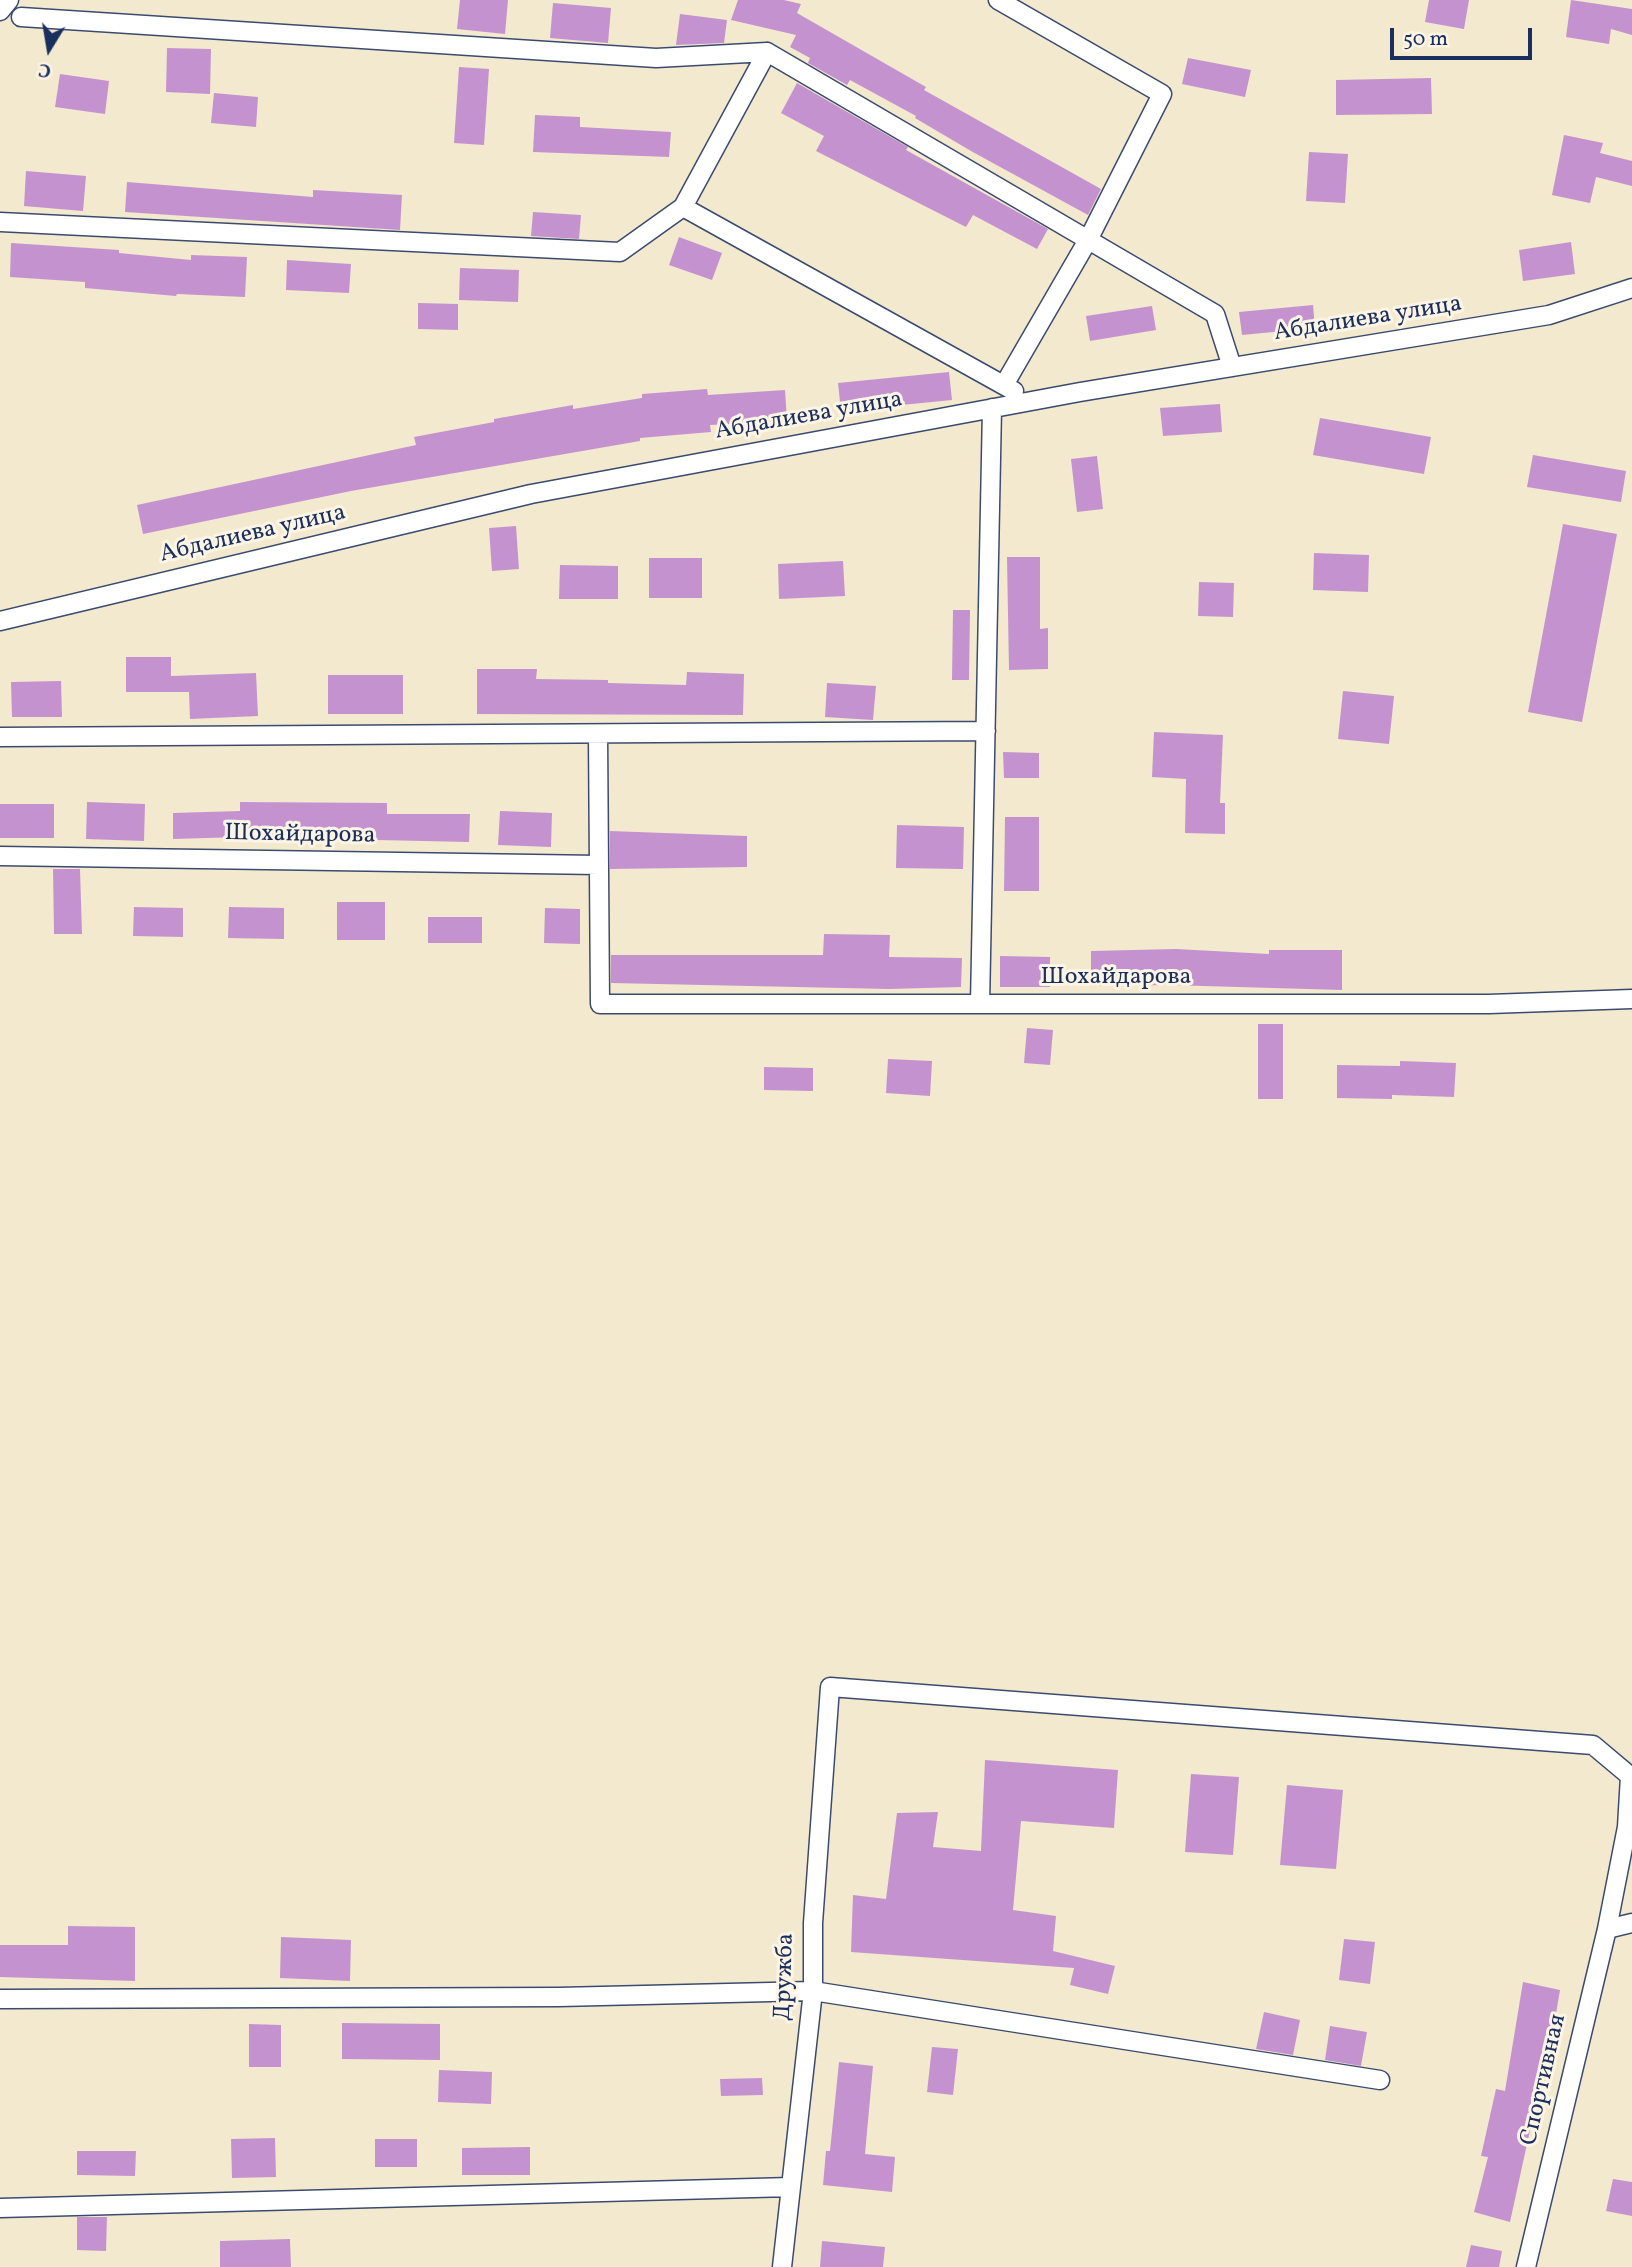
<!DOCTYPE html>
<html>
<head>
<meta charset="utf-8">
<style>
	body { margin:0 }
	#map { position:relative; width:1632px; height:2267px; overflow:hidden; background:#f3e9ce; font-family:Vollkorn,serif }
	canvas { display:block }
	.north { position:absolute; left:14px; top:14px; width:70px; height:70px; -webkit-text-stroke:5px #fcf5e5; paint-order:stroke; rotate:191deg; font-size:19px; font-weight:700; line-height:28px; text-align:center; color:#1b2f5e }
	.north::after { content:''; display:block; margin:auto; width:24px; height:32px; background:#1b2f5e; clip-path:polygon(50% 0,100% 100%,50% 72%,0 100%) }
	.scale { position:absolute; left:1390px; top:28px; width:142px; height:32px; box-sizing:border-box; border:4px solid #1b2f5e; border-top:0; padding-left:9px; font-size:21px; line-height:24px; white-space:nowrap; color:#1b2f5e; -webkit-text-stroke:5px #fcf5e5; paint-order:stroke }
</style>
</head>
<body>
<div id="map">
<canvas width="1632" height="2267"></canvas>
<div class="north">С</div>
<div class="scale">50 m</div>
</div>
<script>
const ctx = document.querySelector('canvas').getContext('2d');
ctx.lineJoin = 'round';
function fill(path, color) {
  ctx.fillStyle = color;
  ctx.fill(path, 'evenodd');
}
function stroke(path, color, width, dash) {
  ctx.strokeStyle = color;
  ctx.lineWidth = width;
  ctx.lineCap = dash ? 'butt' : 'round';
  ctx.setLineDash(dash || []);
  ctx.stroke(path);
}
function label(font, color, halo, rows, align = 'center') {
  ctx.font = font + ' Vollkorn,serif';
  ctx.lineWidth = 6;
  ctx.setLineDash([]);
  ctx.textBaseline = 'middle';
  ctx.strokeStyle = halo;
  ctx.fillStyle = color;
  for (const [text, x, y, turn = 0] of rows) {
    ctx.save();
    ctx.translate(x, y);
    ctx.rotate((+turn || 0) * Math.PI / 180);
    ctx.textAlign = isNaN(turn) ? turn : align;
    if (halo) ctx.strokeText(text, 0, 0);
    ctx.fillText(text, 0, 0);
    ctx.restore();
  }
}
const building = new Path2D(`
	M 460,0 L 508,0 L 505,34 L 457,29 Z
	M 738,0 L 784,0 L 801,4 L 797,13 L 926,87 L 924,90 L 1101,189 L 1088,215 L 971,151 L 915,118 L 916,116 L 850,80 L 847,85 L 808,63 L 810,58 L 790,47 L 796,35 L 731,20 Z
	M 1429,0 L 1469,0 L 1464,29 L 1425,22 Z
	M 1571,0 L 1632,9 L 1632,35 L 1611,29 L 1609,44 L 1566,37 Z
	M 553,3 L 611,8 L 608,43 L 550,38 Z
	M 680,14 L 727,20 L 724,43 L 676,45 Z
	M 167,48 L 211,49 L 210,94 L 166,92 Z
	M 1188,58 L 1251,70 L 1245,97 L 1182,84 Z
	M 459,67 L 489,69 L 484,145 L 454,143 Z
	M 60,74 L 109,81 L 105,114 L 55,107 Z
	M 1431,78 L 1432,114 L 1336,115 L 1336,80 Z
	M 797,83 L 908,147 L 906,150 L 1048,229 L 1037,249 L 973,215 L 966,227 L 816,151 L 824,136 L 781,113 Z
	M 214,93 L 258,97 L 256,127 L 211,123 Z
	M 535,115 L 580,117 L 580,127 L 671,132 L 669,157 L 533,152 Z
	M 1564,135 L 1603,143 L 1600,153 L 1632,161 L 1632,186 L 1596,177 L 1590,203 L 1552,195 Z
	M 1309,152 L 1348,154 L 1345,203 L 1306,201 Z
	M 26,171 L 86,176 L 83,211 L 24,206 Z
	M 127,182 L 313,197 L 313,190 L 402,195 L 400,230 L 125,212 Z
	M 533,212 L 581,215 L 579,239 L 531,236 Z
	M 679,237 L 722,253 L 712,280 L 669,265 Z
	M 1571,242 L 1575,274 L 1523,281 L 1519,250 Z
	M 11,243 L 119,250 L 119,253 L 191,260 L 191,255 L 247,257 L 245,297 L 177,294 L 176,296 L 85,288 L 85,282 L 10,277 Z
	M 287,260 L 351,264 L 349,293 L 286,290 Z
	M 460,268 L 519,270 L 518,302 L 459,300 Z
	M 418,303 L 458,304 L 458,330 L 418,329 Z
	M 1313,305 L 1315,328 L 1242,335 L 1239,312 Z
	M 1152,306 L 1156,330 L 1090,341 L 1086,316 Z
	M 949,372 L 952,400 L 841,411 L 838,383 Z
	M 707,389 L 708,395 L 785,390 L 787,421 L 710,425 L 711,432 L 640,438 L 640,441 L 351,491 L 143,534 L 137,505 L 416,445 L 414,437 L 494,422 L 494,419 L 573,405 L 573,409 L 642,398 L 642,394 Z
	M 1220,404 L 1222,432 L 1163,436 L 1160,408 Z
	M 1320,418 L 1431,437 L 1424,474 L 1313,455 Z
	M 1533,455 L 1626,471 L 1621,502 L 1527,487 Z
	M 1097,456 L 1103,509 L 1077,512 L 1071,459 Z
	M 1563,524 L 1617,534 L 1582,722 L 1528,712 Z
	M 516,526 L 519,569 L 492,571 L 489,528 Z
	M 1314,553 L 1369,555 L 1368,592 L 1313,590 Z
	M 1007,557 L 1040,557 L 1040,629 L 1048,628 L 1048,669 L 1009,670 Z
	M 649,558 L 702,558 L 702,598 L 649,598 Z
	M 843,561 L 845,596 L 779,599 L 778,564 Z
	M 560,565 L 618,566 L 618,599 L 559,599 Z
	M 1199,582 L 1234,583 L 1233,617 L 1198,616 Z
	M 953,610 L 970,610 L 969,680 L 952,680 Z
	M 126,657 L 171,657 L 171,676 L 256,673 L 258,716 L 190,719 L 189,692 L 126,692 Z
	M 477,669 L 537,669 L 536,679 L 608,680 L 608,683 L 686,685 L 687,672 L 744,674 L 743,715 L 477,714 Z
	M 328,675 L 403,675 L 403,714 L 328,714 Z
	M 61,681 L 62,717 L 12,717 L 11,682 Z
	M 827,683 L 876,686 L 873,720 L 825,717 Z
	M 1343,691 L 1394,696 L 1389,744 L 1338,739 Z
	M 1154,732 L 1223,735 L 1220,803 L 1225,803 L 1225,834 L 1185,833 L 1186,779 L 1152,777 Z
	M 1003,752 L 1039,753 L 1039,778 L 1004,778 Z
	M 87,802 L 145,804 L 144,841 L 86,839 Z
	M 240,802 L 387,803 L 387,814 L 470,814 L 469,842 L 240,837 L 173,839 L 173,813 L 240,811 Z
	M 0,804 L 54,804 L 54,838 L 0,838 Z
	M 500,811 L 552,813 L 551,847 L 498,845 Z
	M 1005,817 L 1039,817 L 1039,891 L 1004,891 Z
	M 897,825 L 964,827 L 963,869 L 896,868 Z
	M 610,831 L 747,836 L 747,867 L 610,869 Z
	M 53,869 L 80,869 L 82,934 L 54,934 Z
	M 337,902 L 385,902 L 385,940 L 337,940 Z
	M 134,907 L 183,908 L 183,937 L 133,936 Z
	M 229,907 L 284,908 L 284,939 L 228,938 Z
	M 545,908 L 580,909 L 580,944 L 544,943 Z
	M 428,917 L 482,917 L 482,943 L 428,943 Z
	M 824,934 L 890,935 L 889,957 L 962,958 L 961,987 L 889,989 L 611,983 L 611,955 L 823,955 Z
	M 1176,949 L 1269,954 L 1269,950 L 1342,950 L 1342,990 L 1169,985 L 1091,986 L 1091,951 Z
	M 1000,956 L 1050,957 L 1050,987 L 1000,987 Z
	M 1258,1024 L 1283,1024 L 1283,1099 L 1258,1099 Z
	M 1027,1028 L 1053,1030 L 1050,1065 L 1024,1063 Z
	M 888,1059 L 932,1061 L 930,1096 L 886,1093 Z
	M 1400,1061 L 1456,1063 L 1454,1097 L 1392,1095 L 1392,1099 L 1337,1098 L 1337,1065 L 1400,1066 Z
	M 764,1067 L 813,1068 L 813,1091 L 764,1090 Z
	M 985,1760 L 1118,1770 L 1114,1828 L 1021,1821 L 1013,1910 L 1056,1916 L 1053,1951 L 1115,1966 L 1108,1994 L 1070,1985 L 1074,1968 L 851,1952 L 853,1895 L 886,1899 L 897,1813 L 938,1812 L 933,1847 L 981,1851 Z
	M 1191,1774 L 1239,1777 L 1233,1855 L 1185,1852 Z
	M 1287,1785 L 1343,1790 L 1336,1869 L 1280,1865 Z
	M 68,1926 L 135,1927 L 135,1981 L 0,1977 L 0,1945 L 68,1945 Z
	M 281,1937 L 351,1940 L 350,1981 L 280,1978 Z
	M 1344,1939 L 1375,1942 L 1370,1984 L 1339,1980 Z
	M 1523,1982 L 1560,1990 L 1543,2090 L 1539,2089 L 1510,2222 L 1474,2212 L 1488,2157 L 1481,2156 L 1496,2089 L 1505,2091 Z
	M 1264,2012 L 1300,2020 L 1293,2055 L 1256,2049 Z
	M 342,2023 L 440,2024 L 440,2060 L 342,2059 Z
	M 249,2024 L 281,2025 L 281,2067 L 249,2067 Z
	M 1330,2026 L 1367,2032 L 1361,2066 L 1325,2060 Z
	M 932,2047 L 958,2049 L 953,2095 L 927,2092 Z
	M 839,2062 L 873,2066 L 865,2154 L 895,2157 L 892,2192 L 823,2185 L 826,2151 L 830,2151 Z
	M 439,2070 L 492,2072 L 491,2104 L 438,2102 Z
	M 762,2078 L 763,2095 L 721,2096 L 720,2079 Z
	M 275,2138 L 276,2177 L 232,2178 L 231,2139 Z
	M 375,2139 L 417,2139 L 417,2167 L 375,2167 Z
	M 530,2147 L 530,2175 L 462,2175 L 462,2148 Z
	M 77,2151 L 136,2151 L 135,2176 L 77,2175 Z
	M 1613,2179 L 1632,2182 L 1632,2216 L 1606,2211 Z
	M 77,2217 L 107,2217 L 106,2251 L 77,2250 Z
	M 290,2239 L 291,2267 L 220,2267 L 220,2241 Z
	M 822,2241 L 885,2247 L 883,2267 L 820,2267 Z
	M 1471,2245 L 1502,2251 L 1499,2267 L 1466,2267 Z`);
const street = new Path2D(`
	M 998,0 L 1162,94 L 1088,240 L 1004,385
	M 0,11 L 9,0
	M 21,17 L 656,58 L 767,52 L 1215,314 L 1232,367
	M 683,207 L 1014,391
	M 0,222 L 620,252 L 683,207 L 767,52
	M 0,621 L 531,494 L 1080,392 L 1549,315 L 1632,288
	M 598,734 L 600,1004 L 1489,1004 L 1632,999
	M 0,737 L 986,731
	M 0,856 L 599,865
	M 980,1004 L 992,408
	M 0,1999 L 559,1997 L 813,1991 L 1380,2080
	M 0,2208 L 791,2187
	M 782,2267 L 813,1991 L 813,1923 L 830,1687 L 1593,1745 L 1630,1776 L 1627,1827 L 1607,1929
	M 1526,2267 L 1607,1929 L 1632,1923`);
const streetNames = [
	["Абдалиева улица",1368,320,-9],
	["Абдалиева улица",809,417,-10],
	["Абдалиева улица",253,535,-13],
	["Шохайдарова",300,836,1],
	["Шохайдарова",1116,979],
	["Дружба",786,1977,-88],
	["Спортивная",1545,2080,-77]
];
fill(building, '#c493cf');
stroke(street, '#3b4b6f', 21);
stroke(street, '#fff', 18);
label('24px', '#1b2f5e', '#fcf5e5', streetNames);
</script>
</body>
</html>
